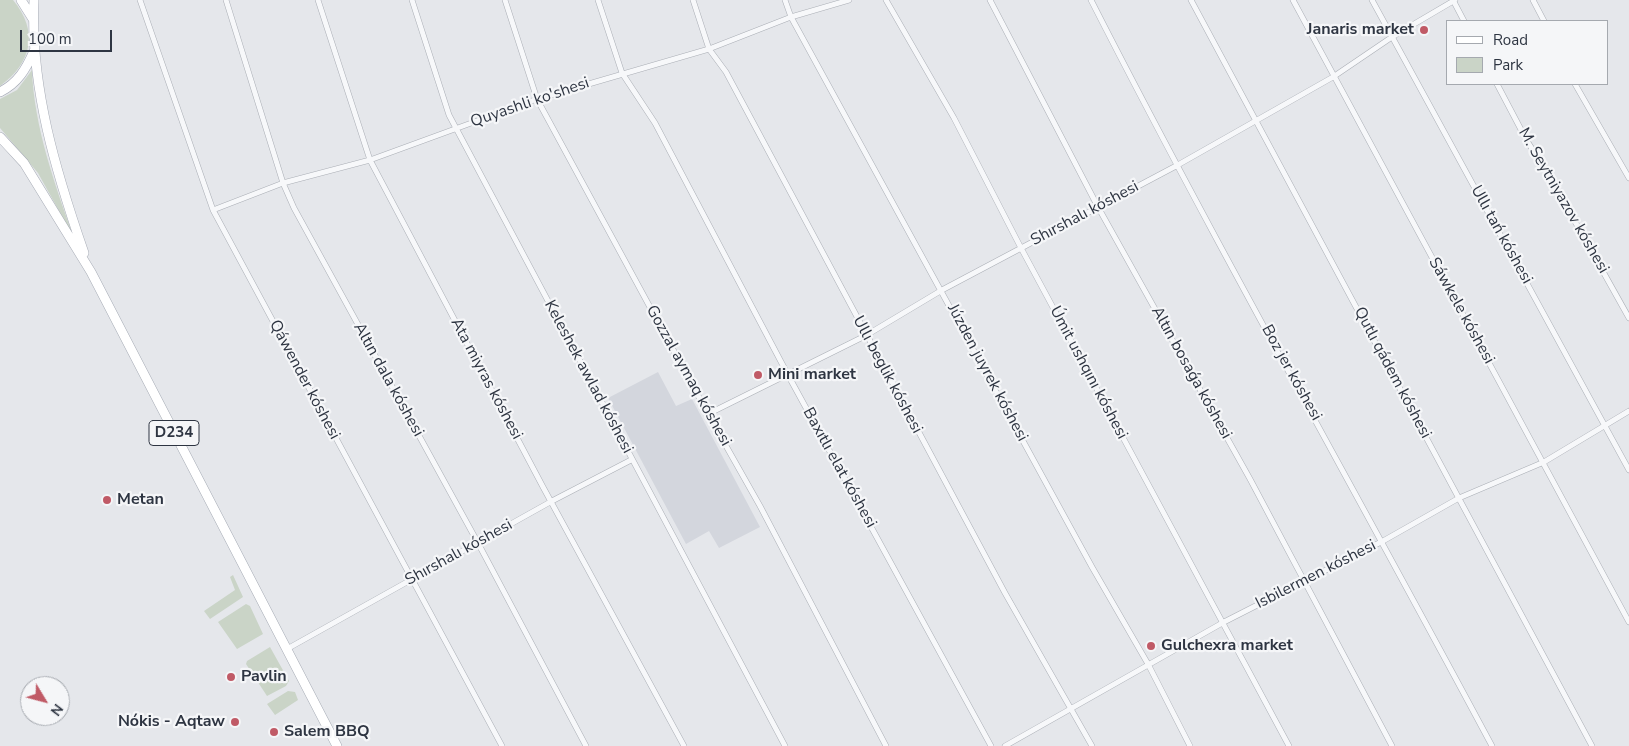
<!DOCTYPE html>
<html>
<head>
<meta charset="utf-8">
<style>
	body { margin:0 }
	#map { position:relative; width:1629px; height:746px; overflow:hidden; background:#e5e7eb; font-family:"Nunito Sans",sans-serif }
	canvas { display:block }
	.legend { position:absolute; left:1446px; top:20px; width:162px; height:65px; box-sizing:border-box; background:#f5f6f8; border:1px solid #a5a9af; margin:0; padding:6px 9px; list-style:none; font-size:15px; color:#2e3542 }
	.legend li { display:flex; align-items:center; gap:10px; height:25px }
	.legend b { width:25px; border:1px solid #a5a9af }
	.north { position:absolute; left:20px; top:676px; width:50px; height:50px; box-sizing:border-box; background:#f5f6f8; border:1px solid #a5a9af; border-radius:50%; rotate:127deg; font-size:14px; font-weight:700; line-height:20px; text-align:center; color:#2e3542 }
	.north::after { content:''; display:block; margin:auto; width:18px; height:22px; background:#c05a66; clip-path:polygon(50% 0,100% 100%,50% 72%,0 100%) }
	.scale { position:absolute; left:20px; top:30px; width:92px; height:22px; box-sizing:border-box; border:2px solid #2e3542; border-top:0; padding-left:6px; font-size:15px; line-height:18px; white-space:nowrap; color:#2e3542; -webkit-text-stroke:4px #f5f6f8; paint-order:stroke }
</style>
</head>
<body>
<div id="map">
<canvas width="1629" height="746"></canvas>
<ul class="legend">
<li><b style="height:6px;background:#fff"></b>Road</li>
<li><b style="height:14px;background:#cad4c7"></b>Park</li>
</ul>
<div class="north">N</div>
<div class="scale">100 m</div>
</div>
<script>
const ctx = document.querySelector('canvas').getContext('2d');
ctx.lineJoin = 'round';
function fill(path, color) {
  ctx.fillStyle = color;
  ctx.fill(path, 'evenodd');
}
function stroke(path, color, width, dash) {
  ctx.strokeStyle = color;
  ctx.lineWidth = width;
  ctx.lineCap = dash ? 'butt' : 'round';
  ctx.setLineDash(dash || []);
  ctx.stroke(path);
}
function label(font, color, halo, rows, align = 'center') {
  ctx.font = font + ' "Nunito Sans",sans-serif';
  ctx.lineWidth = 4.5;
  ctx.setLineDash([]);
  ctx.textBaseline = 'middle';
  ctx.strokeStyle = halo;
  ctx.fillStyle = color;
  for (const [text, x, y, turn = 0] of rows) {
    ctx.save();
    ctx.translate(x, y);
    ctx.rotate((+turn || 0) * Math.PI / 180);
    ctx.textAlign = isNaN(turn) ? turn : align;
    if (halo) ctx.strokeText(text, 0, 0);
    ctx.fillText(text, 0, 0);
    ctx.restore();
  }
}
const built = new Path2D(`
	M 658,372 L 676,406 L 692,399 L 760,527 L 719,548 L 709,531 L 686,544 L 608,398 Z`);
const green = new Path2D(`
	M 0,0 L 13,0 C 39,31 32,63 0,86 Z
	M 32,70 C 34,127 55,185 74,238 L 38,173 L 0,128 L 0,99 L 17,90 Z
	M 233,575 L 243,597 L 210,619 L 204,611 L 235,590 L 230,577 Z
	M 246,604 L 250,606 L 263,634 L 237,649 L 218,622 Z
	M 270,647 L 289,681 L 286,686 L 267,696 L 246,664 L 247,661 Z
	M 288,691 L 295,692 L 298,700 L 275,715 L 267,704 Z`);
const street = new Path2D(`
	M 140,0 L 213,210 L 502,746
	M 226,0 L 283,183 L 294,208 L 478,543 L 586,746
	M 318,0 L 370,160 L 543,487 L 684,746
	M 412,0 L 449,115 L 785,746
	M 505,0 L 537,99 L 708,414 L 760,506 L 886,746
	M 598,0 L 622,73 L 655,123 L 788,375 L 991,746
	M 693,0 L 709,49 L 726,72 L 1005,593 L 1092,746
	M 785,0 L 791,17 L 1092,567 L 1148,664 L 1190,746
	M 886,0 L 954,118 L 1021,248 L 1289,746
	M 990,0 L 1098,207 L 1250,479 L 1392,746
	M 1091,0 C 1219,251 1359,497 1492,746
	M 1191,0 L 1592,746
	M 1293,0 L 1629,622
	M 1372,0 L 1629,470
	M 1453,0 L 1464,21
	M 1533,0 L 1544,21
	M 1497,84 L 1527,141 L 1549,175 L 1629,318
	M 1575,84 L 1629,178
	M 213,210 L 283,183 L 370,160 L 537,99 L 709,49 L 791,17 L 849,0
	M 708,414 L 865,336 L 942,290 L 1176,166 L 1333,77 L 1392,37 L 1455,0
	M 287,649 L 552,501 L 631,460
	M 1005,746 L 1224,622 L 1383,541 L 1459,498 L 1544,462 L 1629,411`);
const primary = new Path2D(`
	M 21,0 L 33,19
	M 34,0 C 30,87 56,172 84,253
	M 0,92 C 18,83 26,69 34,51
	M 0,137 L 24,163 L 91,272 L 337,746`);
const markers = [
	[1424,30,5,"#c05a66"],
	[758,375,5,"#c05a66"],
	[107,500,5,"#c05a66"],
	[1151,646,5,"#c05a66"],
	[231,677,5,"#c05a66"],
	[235,722,5,"#c05a66"],
	[274,732,5,"#c05a66"]
];
const shields = [
	[174,433,50]
];
const shieldNames = [
	["D234",174,433]
];
const poiNames = [
	["Janaris market",1414,30,"right"],
	["Mini market",768,375],
	["Metan",117,500],
	["Gulchexra market",1161,646],
	["Pavlin",241,677],
	["Nókis - Aqtaw",225,722,"right"],
	["Salem BBQ",284,732]
];
const streetNames = [
	["Quyashli ko'shesi",530,103,-19],
	["M. Seytniyazov kóshesi",1563,201,60],
	["Shırshalı kóshesi",1085,214,-28],
	["Ullı tań kóshesi",1501,235,61],
	["Sáwkele kóshesi",1461,311,61],
	["Júzden juyrek kóshesi",987,373,62],
	["Úmit ushqını kóshesi",1088,373,62],
	["Altın bosaǵa kóshesi",1191,373,61],
	["Boz jer kóshesi",1291,373,61],
	["Qutlı qádem kóshesi",1392,373,62],
	["Ullı beglik kóshesi",887,375,62],
	["Gozzal aymaq kóshesi",688,376,61],
	["Keleshek awlad kóshesi",588,377,62],
	["Ata miyras kóshesi",486,379,62],
	["Qáwender kóshesi",304,380,62],
	["Altın dala kóshesi",388,380,61],
	["Baxıtlı elat kóshesi",839,468,61],
	["Shırshalı kóshesi",459,553,-29],
	["Isbilermen kóshesi",1316,575,-27]
];
fill(built, '#d3d6dd');
fill(green, '#cad4c7');
stroke(street, '#aaaeb5', 6);
stroke(primary, '#a6abb5', 10);
stroke(street, '#f7f8fa', 5);
stroke(primary, '#fff', 9);
for (const [x, y, r, color] of markers) {
  const dot = new Path2D();
  dot.arc(x, y, r, 0, 2 * Math.PI);
  ctx.fillStyle = color;
  ctx.fill(dot);
  stroke(dot, '#f5f6f8', 2);
}
for (const [x, y, w] of shields) {
  const box = new Path2D();
  box.roundRect(x - w / 2, y - 12.5, w, 25, 4);
  ctx.fillStyle = '#f5f6f8';
  ctx.fill(box);
  stroke(box, '#2e3542', 1);
}
label('bold 15px', '#2e3542', null, shieldNames);
label('bold 16px', '#2e3542', '#f5f6f8', poiNames, 'left');
label('16px', '#2e3542', '#f5f6f8', streetNames);
</script>
</body>
</html>
